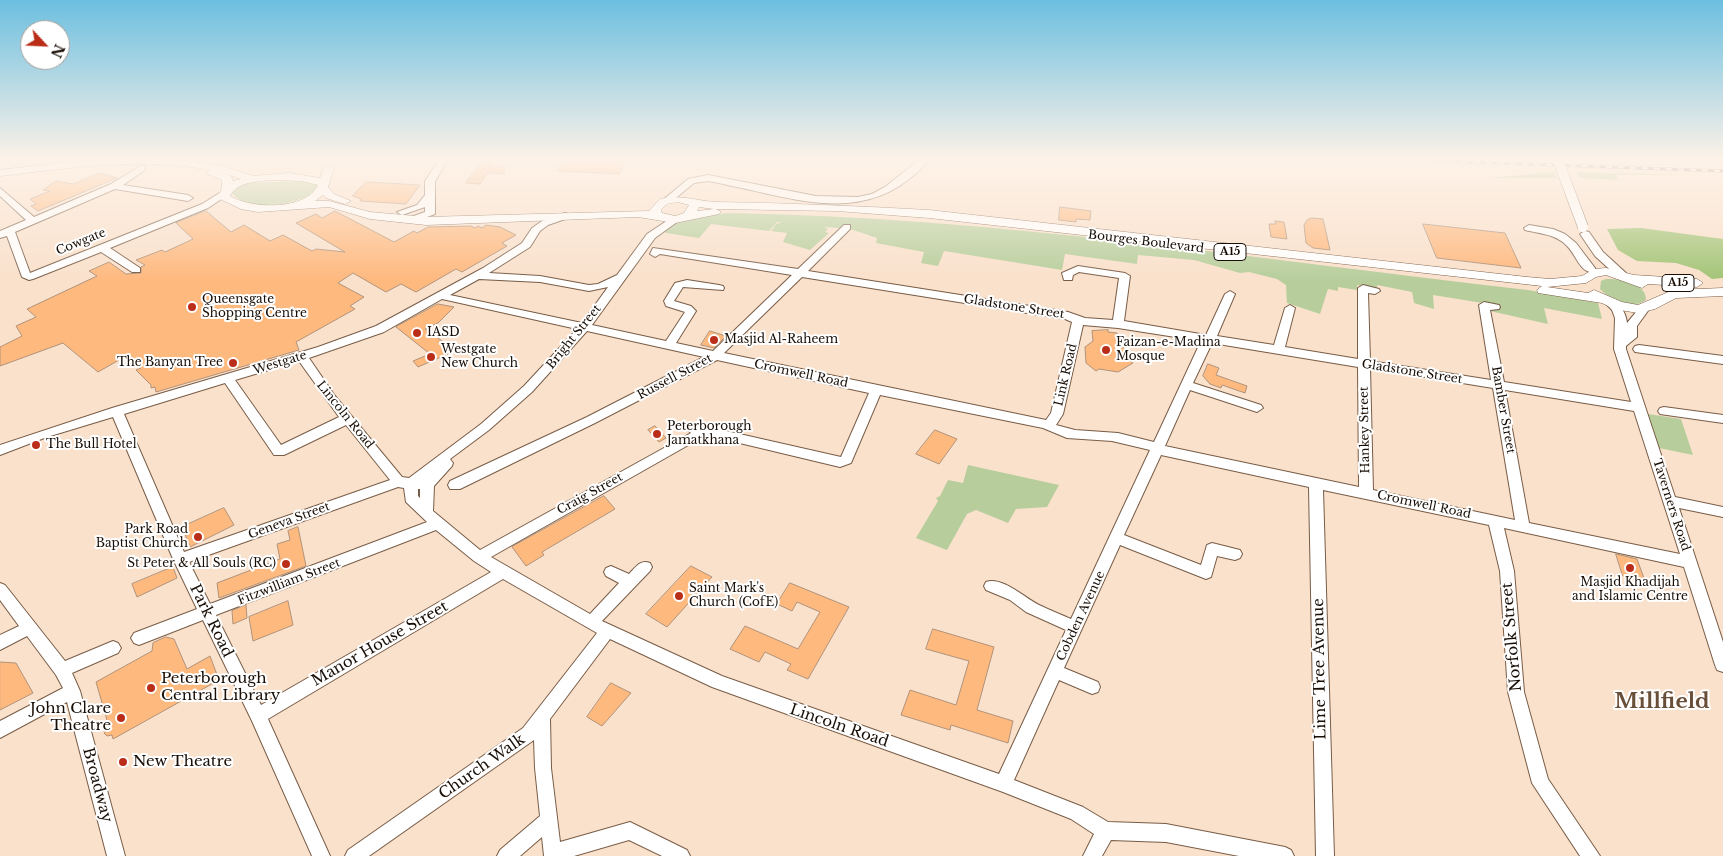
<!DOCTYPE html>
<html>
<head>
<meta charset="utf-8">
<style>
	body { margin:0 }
	#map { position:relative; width:1723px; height:856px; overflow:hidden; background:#fae1cc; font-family:"Libre Baskerville",serif }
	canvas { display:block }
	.north { position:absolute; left:20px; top:20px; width:50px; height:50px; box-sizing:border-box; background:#fff; border:1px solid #a39f9b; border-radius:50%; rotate:115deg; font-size:14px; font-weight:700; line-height:20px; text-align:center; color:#180e06 }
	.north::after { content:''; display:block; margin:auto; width:18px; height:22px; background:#ba2e19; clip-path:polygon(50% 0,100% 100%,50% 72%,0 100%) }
</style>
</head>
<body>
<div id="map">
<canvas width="1723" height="856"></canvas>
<div class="north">N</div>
</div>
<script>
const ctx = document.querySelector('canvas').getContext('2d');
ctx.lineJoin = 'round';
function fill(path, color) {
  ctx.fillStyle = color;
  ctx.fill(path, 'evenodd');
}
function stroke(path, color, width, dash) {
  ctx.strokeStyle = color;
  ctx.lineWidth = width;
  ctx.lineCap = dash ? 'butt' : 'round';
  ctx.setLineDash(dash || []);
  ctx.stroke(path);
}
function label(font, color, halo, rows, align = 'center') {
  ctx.font = font + ' "Libre Baskerville",serif';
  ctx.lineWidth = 4;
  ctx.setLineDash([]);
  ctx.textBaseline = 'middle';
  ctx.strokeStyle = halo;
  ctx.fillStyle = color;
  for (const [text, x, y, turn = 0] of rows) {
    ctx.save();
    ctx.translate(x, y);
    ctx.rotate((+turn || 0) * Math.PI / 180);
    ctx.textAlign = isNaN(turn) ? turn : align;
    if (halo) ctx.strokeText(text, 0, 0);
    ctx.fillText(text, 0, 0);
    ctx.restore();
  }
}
const green = new Path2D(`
	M 1554,172 L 1557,178 L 1489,178 Z
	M 1577,172 L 1693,175 L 1616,175 L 1619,180 L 1580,178 Z
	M 303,181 L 319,186 C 307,206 247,213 232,193 L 239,186 L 247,183 Z
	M 726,213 C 995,217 1262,260 1528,290 L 1598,303 L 1602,319 L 1544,308 L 1548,324 L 1490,311 L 1497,308 L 1495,305 L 1433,295 L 1434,309 L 1414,303 L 1412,292 L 1377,285 L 1377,289 L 1357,285 L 1357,290 L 1338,287 L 1338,291 L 1328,289 L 1320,314 L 1287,303 L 1286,285 L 1277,279 L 1249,272 L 1240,273 L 1194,260 L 1138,255 L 1137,264 L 1065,254 L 1062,270 L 944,251 L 938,266 L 921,263 L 924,252 L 876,243 L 877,238 L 850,229 L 824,227 L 828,229 L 825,232 L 829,233 L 810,250 L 783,242 L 787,233 L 771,231 L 776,224 L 782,222 L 777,222 L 769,231 L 711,224 L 699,238 L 666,233 L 663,230 L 680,221 Z
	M 1606,279 C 1619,278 1647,283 1646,300 C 1633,310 1610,300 1600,289 L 1601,281 Z
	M 1648,414 L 1681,419 L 1693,455 L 1659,448 Z
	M 968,465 L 1059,485 L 1047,507 L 1016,509 L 1008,523 L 976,510 L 967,514 L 947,550 L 916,538 L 938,501 L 936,498 L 940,496 L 948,480 L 963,483 Z`);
const forest = new Path2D(`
	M 1641,228 L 1723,239 L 1723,278 L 1712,279 L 1699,270 L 1676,263 L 1637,261 L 1618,250 L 1607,229 Z`);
const building = new Path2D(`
	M 484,160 L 494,160 L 488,166 L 504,167 L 504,174 L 487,173 L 480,184 L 466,183 Z
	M 564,160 L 626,160 L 620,174 L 558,171 Z
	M 100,173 L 117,178 L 38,211 L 31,206 L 36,204 L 30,199 L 50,191 L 43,190 L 56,181 L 73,184 Z
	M 366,182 L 369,182 L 420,185 L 406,204 L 360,201 L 361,199 L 353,196 Z
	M 1060,207 L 1091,211 L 1090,220 L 1076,219 L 1076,222 L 1059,220 Z
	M 206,211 L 231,232 L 244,225 L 270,241 L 283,235 L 312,251 L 316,249 L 345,252 L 296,223 L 316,214 L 322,218 L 335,211 L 394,242 L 414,231 L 417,233 L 428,227 L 471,226 L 475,228 L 478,226 L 482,228 L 486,225 L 500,227 L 516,235 L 502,243 L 507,246 L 462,272 L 456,269 L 416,292 L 401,284 L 386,292 L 353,273 L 338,283 L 364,297 L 350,306 L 355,309 L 296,342 L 299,350 L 156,392 L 155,387 L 151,388 L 151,385 L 136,370 L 141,368 L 126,356 L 98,372 L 63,343 L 0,366 L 0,347 L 22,336 L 16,326 L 36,317 L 27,309 L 97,276 L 89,271 L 109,262 L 126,274 L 141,273 L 141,267 L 145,265 L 136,260 L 162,250 L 165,252 L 193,239 L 176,223 Z
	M 1312,218 L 1323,219 L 1330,250 L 1313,248 L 1306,243 L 1304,225 L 1307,220 Z
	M 1275,221 L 1284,222 L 1287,239 L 1271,237 L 1269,224 L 1276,224 Z
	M 1423,224 L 1505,233 L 1521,268 L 1437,258 Z
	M 438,304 L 454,307 L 438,323 L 425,329 L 442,341 L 440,343 L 448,354 L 418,367 L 413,361 L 430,354 L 396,327 Z
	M 1108,330 L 1108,332 L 1117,333 L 1118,344 L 1129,351 L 1122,356 L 1133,363 L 1118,372 L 1099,369 L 1096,371 L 1086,363 L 1085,347 L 1093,341 L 1092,331 Z
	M 710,331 L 726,336 L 714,348 L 701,345 Z
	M 1208,364 L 1219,368 L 1216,375 L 1247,386 L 1245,393 L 1222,385 L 1221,388 L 1210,384 L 1203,376 Z
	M 655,426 L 666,438 L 659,442 L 648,430 Z
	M 935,430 L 957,439 L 939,464 L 916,454 Z
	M 604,496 L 615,509 L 542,552 L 544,555 L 526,566 L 512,547 Z
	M 224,508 L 234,525 L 190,547 L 182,527 Z
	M 298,527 L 306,566 L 219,598 L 217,583 L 280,559 L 277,544 L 290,540 L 288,531 Z
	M 1616,554 L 1637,559 L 1645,581 L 1623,576 Z
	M 691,566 L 712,577 L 667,627 L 646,614 Z
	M 173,567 L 177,578 L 137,597 L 132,584 Z
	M 790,583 L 849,607 L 808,679 L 787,670 L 791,664 L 765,652 L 759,662 L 730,649 L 745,626 L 798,649 L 820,612 L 797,602 L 792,611 L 777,604 Z
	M 288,601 L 293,625 L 253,641 L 249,617 Z
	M 246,605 L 247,618 L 233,624 L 232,611 Z
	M 933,629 L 994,647 L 977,710 L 1013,721 L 1008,743 L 951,725 L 950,730 L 901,715 L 910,690 L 956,705 L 969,661 L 926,649 Z
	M 166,637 L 174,639 L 187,669 L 210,656 L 219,680 L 113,739 L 112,735 L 107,736 L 104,733 L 109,727 L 96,682 L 152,651 L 153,643 Z
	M 0,662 L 16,663 L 33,693 L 0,710 Z
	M 611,683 L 631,693 L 602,726 L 587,717 Z`);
const minor = new Path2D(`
	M 439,160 L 448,160 L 435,181 L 435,214 L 414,222 L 408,222 L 408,218 L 425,212 L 425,207 L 402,215 L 397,212 L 417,205 L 425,195 L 425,181 Z
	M 919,160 L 929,160 C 866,233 788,195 708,181 L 694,183 L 671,202 L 665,202 L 663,200 L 688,179 L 708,175 L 816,196 L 858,197 L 872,194 L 885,187 Z
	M 142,165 L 145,166 L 145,170 L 123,185 L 188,195 L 193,198 L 188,201 L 115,189 L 15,232 L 30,273 L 202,204 L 221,192 L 224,191 L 229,194 L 208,208 L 110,248 L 140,268 L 140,272 L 132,272 L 101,252 L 33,279 L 29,280 L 22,277 L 7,236 L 0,238 L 0,231 L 26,220 L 0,196 L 0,188 L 34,217 L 111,184 Z
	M 565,213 L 568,214 L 568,218 L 548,225 L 540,231 L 530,247 L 489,273 L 540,276 L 589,285 L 598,284 L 617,275 L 647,234 L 671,218 L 677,218 L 677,222 L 655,238 L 592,325 L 666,341 L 685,312 L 666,306 L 664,301 L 675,283 L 687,280 L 719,285 L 723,286 L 724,288 L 723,290 L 683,287 L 674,301 L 691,306 L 696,311 L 676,343 L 713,351 L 792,275 L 660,254 L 655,257 L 650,254 L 653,248 L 798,269 L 844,225 L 850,225 L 850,229 L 808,271 L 1068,312 L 1085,318 L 1113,320 L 1119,278 L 1079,272 L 1073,275 L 1072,280 L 1064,280 L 1062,273 L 1078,266 L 1125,273 L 1130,276 L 1124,321 L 1206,335 L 1225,294 L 1230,291 L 1235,294 L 1217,336 L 1274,345 L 1285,308 L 1290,305 L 1295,308 L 1285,347 L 1358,359 L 1358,288 L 1363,285 L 1379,289 L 1380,291 L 1375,294 L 1368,293 L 1370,361 L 1491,380 L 1479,305 L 1484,302 L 1499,305 L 1500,307 L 1499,309 L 1490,310 L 1504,382 L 1631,402 L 1614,349 L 1615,318 L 1612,310 L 1604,302 L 1609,299 C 1619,302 1626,312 1627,323 L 1641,306 L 1649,306 L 1650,308 L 1637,326 L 1637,337 L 1626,346 L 1626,349 L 1675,497 L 1723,507 L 1723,517 L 1679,508 L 1723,642 L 1723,672 L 1717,670 L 1715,665 L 1684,567 L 1504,528 L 1514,571 L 1524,692 L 1548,779 L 1600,856 L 1580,856 L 1532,783 L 1508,692 L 1500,571 L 1489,525 L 1323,490 L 1334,856 L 1316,856 L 1309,487 L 1161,455 L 1124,535 L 1201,565 L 1207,545 L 1212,543 L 1240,550 L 1242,554 L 1240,558 L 1235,560 L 1217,556 L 1211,577 L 1206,579 L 1120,545 L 1064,668 L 1098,682 L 1100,687 L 1098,692 L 1092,694 L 1059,680 L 1014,780 L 1083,807 L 1108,822 L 1166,824 L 1285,847 L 1291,850 L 1294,856 L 1239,856 L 1166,842 L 1111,840 L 1102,856 L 1083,856 L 1094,834 L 1071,819 L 1003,792 L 712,687 L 610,639 L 550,719 L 551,768 L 560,842 L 630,822 L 687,850 L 690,856 L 662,856 L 629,840 L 574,856 L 544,856 L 542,837 L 520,856 L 497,856 L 500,850 L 540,816 L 535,768 L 534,740 L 369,856 L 345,856 L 348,850 L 523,728 L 597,633 L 503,579 L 268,719 L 330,856 L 312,856 L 252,721 L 203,620 L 139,645 L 134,643 L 131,638 L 134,633 L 197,609 L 173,559 L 113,417 L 47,437 L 0,455 L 0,445 L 112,408 L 318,347 L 376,326 L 483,268 L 522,243 L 532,228 L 542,221 ZM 802,277 L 1065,319 L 1072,322 L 1051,413 L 1046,420 L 724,353 ZM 479,279 L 540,282 L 589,291 L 608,287 L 582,323 L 450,295 ZM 442,299 L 577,329 L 524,386 L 481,424 L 409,478 L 402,477 L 335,396 L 309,358 L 384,332 ZM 1083,325 L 1118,328 L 1201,341 L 1154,442 L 1118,433 L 1075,430 L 1056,425 L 1063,414 ZM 587,331 L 704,357 L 587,417 L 450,481 L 448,485 L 450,489 L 460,489 L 595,423 L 717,360 L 869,393 L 841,457 L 691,423 L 685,427 L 691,433 L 480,550 L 433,511 L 434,486 L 452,466 L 453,463 L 450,459 L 489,430 L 532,392 ZM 1212,343 L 1358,367 L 1359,487 L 1165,446 L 1190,390 L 1257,412 L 1263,408 L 1261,405 L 1193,383 ZM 299,361 L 339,417 L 281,445 L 235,380 ZM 1370,368 L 1493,388 L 1515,520 L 1373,490 ZM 225,383 L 274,455 L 284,455 L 346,425 L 390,480 L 184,552 L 124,414 ZM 1505,390 L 1634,411 L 1680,554 L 1529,523 ZM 880,395 L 1043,428 L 1067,438 L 1112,441 L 1150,450 L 1071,619 C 1060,614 1049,610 1039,605 C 1025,598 1002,576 986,582 L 984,586 L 986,590 L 1010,600 L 1026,612 L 1066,630 L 999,774 L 722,676 L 602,621 L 650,571 L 652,567 L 650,563 C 640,559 635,568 629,574 L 611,566 L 606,568 L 604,572 L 606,576 L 619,583 L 590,614 L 491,557 L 699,439 L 702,434 L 840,467 L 851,463 ZM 398,487 L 404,488 L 406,502 L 427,522 L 210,604 L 189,562 ZM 418,489 L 420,489 L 420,498 L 418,496 ZM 436,530 L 474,561 L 491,572 L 261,705 L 216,615 Z
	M 1529,225 L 1553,229 L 1565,234 L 1576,243 L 1595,268 L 1595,272 C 1581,275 1576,255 1568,247 C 1557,234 1541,234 1525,230 L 1524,228 Z
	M 1585,231 L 1589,232 L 1603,252 L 1626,273 L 1626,277 L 1618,277 L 1595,256 L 1580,234 Z
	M 1639,345 L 1723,356 L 1723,364 L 1635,352 L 1633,349 L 1635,346 Z
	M 1664,407 L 1723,415 L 1723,423 L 1660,414 L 1658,411 L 1660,408 Z
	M 0,583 L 5,585 L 65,661 L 113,641 L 118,643 L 121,648 L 118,653 L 72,673 L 80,691 L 125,856 L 107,856 L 67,702 L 0,738 L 0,721 L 63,688 L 56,675 L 27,636 L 0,650 L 0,635 L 19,626 L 0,600 Z`);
const major = new Path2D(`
	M 89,160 L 183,160 L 226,167 L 253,176 L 289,173 L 320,178 L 324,168 L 329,165 L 334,168 L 328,187 L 334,194 L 351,201 L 345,204 L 326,198 L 323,195 L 315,201 L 329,201 L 370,212 L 426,217 L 649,211 L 660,199 C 680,194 696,201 716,202 C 787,203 858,206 929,210 L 1527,277 L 1550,279 L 1582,276 L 1594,269 L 1606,268 L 1634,275 L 1697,279 L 1703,283 L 1697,287 L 1648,284 L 1642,288 L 1606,275 L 1596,277 L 1586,283 L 1547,287 L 1588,293 L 1594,290 L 1622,302 L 1638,305 L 1673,290 L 1723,288 L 1723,296 L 1676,298 L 1655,309 L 1638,313 L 1614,309 L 1602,303 L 1538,293 L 1537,290 L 1542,286 L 929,218 L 837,211 L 716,209 L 721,212 L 719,214 L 675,223 L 638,217 L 426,225 L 370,219 L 329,207 L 258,212 L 241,209 L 220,199 L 218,197 L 222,188 L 222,180 L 206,173 L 210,170 C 141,157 69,168 0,176 L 0,170 ZM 221,172 L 241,179 L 233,181 L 231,176 ZM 275,180 L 302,181 L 318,185 C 306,211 251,209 230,196 C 237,181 261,181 275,180 ZM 678,202 L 689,205 L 684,213 L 675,216 L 662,213 L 661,210 L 667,204 ZM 699,207 L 714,209 L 697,211 Z`);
const rail = new Path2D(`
	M 1414,160 L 1723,171`);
const minorBridge = new Path2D(`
	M 1558,160 L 1583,227`);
const markers = [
	[192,307,5,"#ba2e19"],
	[417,333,5,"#ba2e19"],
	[714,340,5,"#ba2e19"],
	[1106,350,5,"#ba2e19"],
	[431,357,5,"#ba2e19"],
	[233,363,5,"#ba2e19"],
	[657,434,5,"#ba2e19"],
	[36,445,5,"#ba2e19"],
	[198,537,5,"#ba2e19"],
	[286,564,5,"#ba2e19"],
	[1630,568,5,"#ba2e19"],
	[679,596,5,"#ba2e19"],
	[151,688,5,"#ba2e19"],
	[121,718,5,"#ba2e19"],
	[123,762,5,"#ba2e19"]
];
const shields = [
	[1230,252,32],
	[1678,283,32]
];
const shieldNames = [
	["A15",1230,252],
	["A15",1678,283]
];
const streetNames = [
	["Cowgate",81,242,-22],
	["Bourges Boulevard",1146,242,7],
	["Gladstone Street",1014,307,9],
	["Bright Street",574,337,-51],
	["Westgate",280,363,-17],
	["Gladstone Street",1412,372,9],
	["Cromwell Road",801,374,12],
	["Link Road",1066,375,-77],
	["Russell Street",675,377,-28],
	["Bamber Street",1503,410,80],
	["Lincoln Road",345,415,51],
	["Hankey Street",1365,430,-91],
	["Craig Street",590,494,-29],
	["Cromwell Road",1424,505,12],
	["Taverners Road",1671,505,72],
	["Geneva Street",289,521,-20],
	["Fitzwilliam Street",289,582,-21],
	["Cobden Avenue",1081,616,-65]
];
const poiNames = [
	["Queensgate",202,300],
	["Shopping Centre",202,314],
	["IASD",427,333],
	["Masjid Al-Raheem",724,340],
	["Faizan-e-Madina",1116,343],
	["Mosque",1116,357],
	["Westgate",441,350],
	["New Church",441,364],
	["The Banyan Tree",223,363,"right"],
	["Peterborough",667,427],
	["Jamatkhana",667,441],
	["The Bull Hotel",46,445],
	["Park Road",188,530,"right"],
	["Baptist Church",188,544,"right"],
	["St Peter & All Souls (RC)",276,564,"right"],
	["Masjid Khadijah",1630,583,"center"],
	["and Islamic Centre",1630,597,"center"],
	["Saint Mark's",689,589],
	["Church (CofE)",689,603]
];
const nearStreetnames = [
	["Park Road",211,621,64],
	["Norfolk Street",1512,637,-95],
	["Manor House Street",380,644,-30],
	["Lime Tree Avenue",1320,669,-91],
	["Lincoln Road",839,726,19],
	["Church Walk",482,767,-35],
	["Broadway",97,785,75]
];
const nearPoinames = [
	["Peterborough",161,679],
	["Central Library",161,696],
	["John Clare",111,709,"right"],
	["Theatre",111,726,"right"],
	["New Theatre",133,762]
];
const nearDistrictnames = [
	["Millfield",1662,702]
];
fill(green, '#b7ce9c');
fill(forest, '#a3c477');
fill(building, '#feb97f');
stroke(building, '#b0927a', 1);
stroke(minor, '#785c46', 2);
stroke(major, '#785c46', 1);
fill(minor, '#fff');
fill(major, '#fff');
stroke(rail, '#5a4c40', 3);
stroke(rail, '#fff', 2, [6]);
stroke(minorBridge, '#785c46', 11, []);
stroke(minorBridge, '#fff', 10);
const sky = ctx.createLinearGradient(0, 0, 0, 280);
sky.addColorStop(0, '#6cbfe0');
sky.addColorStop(0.57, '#fdf2e8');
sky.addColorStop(1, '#fdf2e800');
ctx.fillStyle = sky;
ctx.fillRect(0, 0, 1723, 280);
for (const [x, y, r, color] of markers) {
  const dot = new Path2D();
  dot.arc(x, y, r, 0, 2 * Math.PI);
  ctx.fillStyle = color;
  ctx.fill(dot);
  stroke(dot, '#fff', 2);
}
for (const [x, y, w] of shields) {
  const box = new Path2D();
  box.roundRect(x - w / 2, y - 8.5, w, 17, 4);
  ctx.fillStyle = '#fff';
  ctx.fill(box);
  stroke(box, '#180e06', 1);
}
label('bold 11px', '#180e06', null, shieldNames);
label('12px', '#180e06', '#fff', streetNames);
label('12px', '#180e06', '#fff', poiNames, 'left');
label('15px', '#180e06', '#fff', nearStreetnames);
label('15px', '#180e06', '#fff', nearPoinames, 'left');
label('bold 21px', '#694e38', '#fff', nearDistrictnames);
</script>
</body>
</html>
